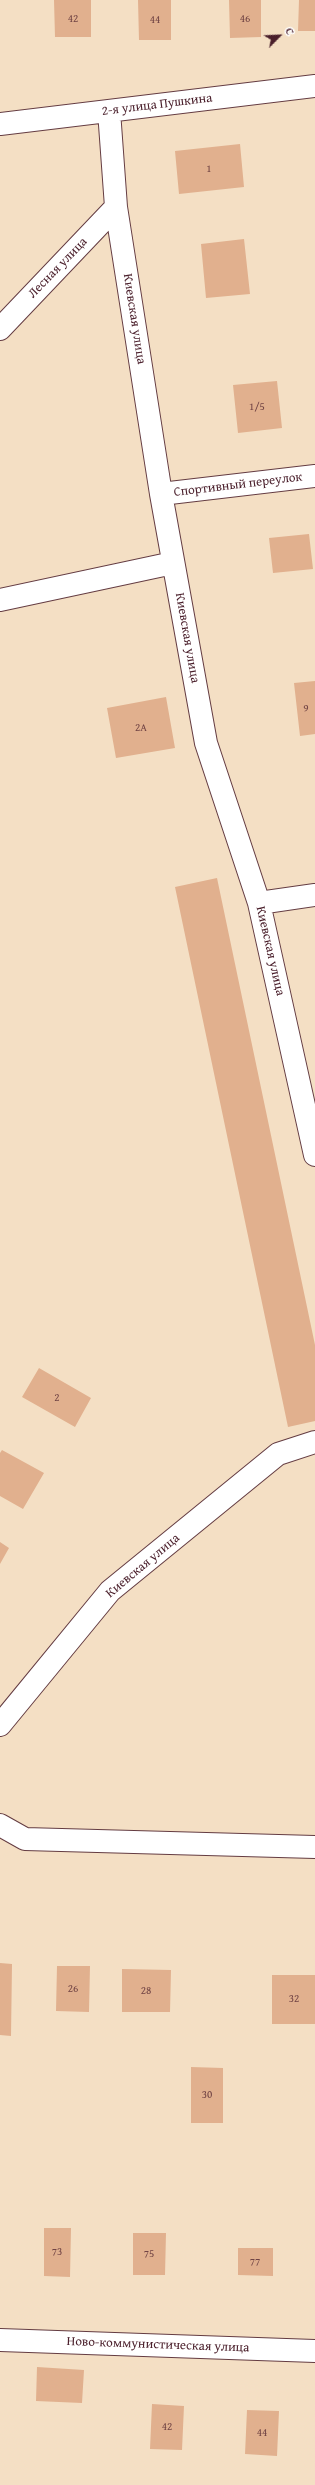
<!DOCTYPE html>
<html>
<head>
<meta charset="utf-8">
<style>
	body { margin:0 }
	#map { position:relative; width:315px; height:2485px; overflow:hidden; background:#f4dfc4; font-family:"Gentium Book Plus",serif }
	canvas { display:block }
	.north { position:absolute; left:259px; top:16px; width:40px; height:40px; -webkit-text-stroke:3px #fff; paint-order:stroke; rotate:66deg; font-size:11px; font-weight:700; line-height:16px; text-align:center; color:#4a1f2b }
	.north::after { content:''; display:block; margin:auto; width:14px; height:18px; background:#4a1f2b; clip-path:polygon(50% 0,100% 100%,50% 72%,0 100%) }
</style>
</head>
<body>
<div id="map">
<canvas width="315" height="2485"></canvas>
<div class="north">С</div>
</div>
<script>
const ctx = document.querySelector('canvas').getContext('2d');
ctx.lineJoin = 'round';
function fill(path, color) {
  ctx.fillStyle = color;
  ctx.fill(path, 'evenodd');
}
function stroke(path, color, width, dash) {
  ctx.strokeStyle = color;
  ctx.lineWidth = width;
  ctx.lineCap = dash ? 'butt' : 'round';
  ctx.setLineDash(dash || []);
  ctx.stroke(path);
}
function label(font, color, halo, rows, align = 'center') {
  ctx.font = font + ' "Gentium Book Plus",serif';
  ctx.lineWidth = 4;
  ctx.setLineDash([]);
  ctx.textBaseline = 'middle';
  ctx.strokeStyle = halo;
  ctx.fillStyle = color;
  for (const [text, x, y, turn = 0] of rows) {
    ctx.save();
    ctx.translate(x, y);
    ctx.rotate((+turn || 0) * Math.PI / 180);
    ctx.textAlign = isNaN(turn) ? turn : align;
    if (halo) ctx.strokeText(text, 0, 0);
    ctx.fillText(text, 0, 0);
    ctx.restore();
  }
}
const building = new Path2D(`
	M 54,0 L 91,0 L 91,37 L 55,37 Z
	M 138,0 L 171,0 L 171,40 L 139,40 Z
	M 229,0 L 261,0 L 261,37 L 230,38 Z
	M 299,0 L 315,0 L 315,31 L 298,31 Z
	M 240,144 L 244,187 L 179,194 L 175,151 Z
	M 244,239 L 250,294 L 206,298 L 201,244 Z
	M 277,381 L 282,428 L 238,433 L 233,385 Z
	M 309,534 L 313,569 L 273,573 L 269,538 Z
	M 315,681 L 315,734 L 300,736 L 294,683 Z
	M 166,697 L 175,748 L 116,758 L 107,708 Z
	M 217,878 L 315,1345 L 315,1421 L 288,1427 L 175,887 Z
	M 39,1368 L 91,1398 L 75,1427 L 22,1397 Z
	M 2,1450 L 44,1473 L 23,1509 L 0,1496 L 0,1453 Z
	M 0,1542 L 9,1548 L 0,1564 Z
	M 0,1963 L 12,1964 L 11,2036 L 0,2035 Z
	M 57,1966 L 90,1966 L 89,2012 L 56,2011 Z
	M 122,1969 L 171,1970 L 170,2012 L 122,2012 Z
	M 272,1975 L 315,1975 L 315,2024 L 272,2024 Z
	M 191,2067 L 223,2068 L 223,2123 L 191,2123 Z
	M 44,2228 L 71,2228 L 70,2277 L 44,2276 Z
	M 133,2233 L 166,2233 L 165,2275 L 133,2275 Z
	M 238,2248 L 273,2248 L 273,2276 L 238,2275 Z
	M 37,2367 L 84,2370 L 82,2403 L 36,2401 Z
	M 152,2404 L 184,2406 L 182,2450 L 150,2449 Z
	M 247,2410 L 279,2411 L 277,2456 L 245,2454 Z`);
const street = new Path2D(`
	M 109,111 L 116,207 L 161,494 L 206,743 L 259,903 L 315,1155
	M 0,124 L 315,86
	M 0,329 L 116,207
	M 161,494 L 315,476
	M 0,600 L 173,563
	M 259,903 L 315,895
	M 0,1725 L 110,1591 L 278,1454 L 315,1442
	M 0,1825 L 25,1839 L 315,1847
	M 0,2340 L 315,2351`);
const numberNames = [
	["42",73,19],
	["46",245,19],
	["44",155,20],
	["1",209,169],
	["1/5",257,407],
	["9",306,709],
	["2А",141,728],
	["2",57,1398],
	["26",73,1989],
	["28",146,1991],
	["32",294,1999],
	["30",207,2095],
	["73",57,2252],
	["75",149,2254],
	["77",255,2262],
	["42",167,2427],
	["44",262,2433]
];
const streetNames = [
	["2-я улица Пушкина",157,105,-7],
	["Лесная улица",58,268,-46],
	["Киевская улица",134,319,81],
	["Спортивный переулок",238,485,-7],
	["Киевская улица",187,638,80],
	["Киевская улица",270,951,77],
	["Киевская улица",143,1566,-40],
	["Ново-коммунистическая улица",158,2345,2]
];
fill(building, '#e1b08e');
stroke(street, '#643c42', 24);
stroke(street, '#fff', 22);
label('11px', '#704344', null, numberNames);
label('13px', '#4a1f2b', '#fff', streetNames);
</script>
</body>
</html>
